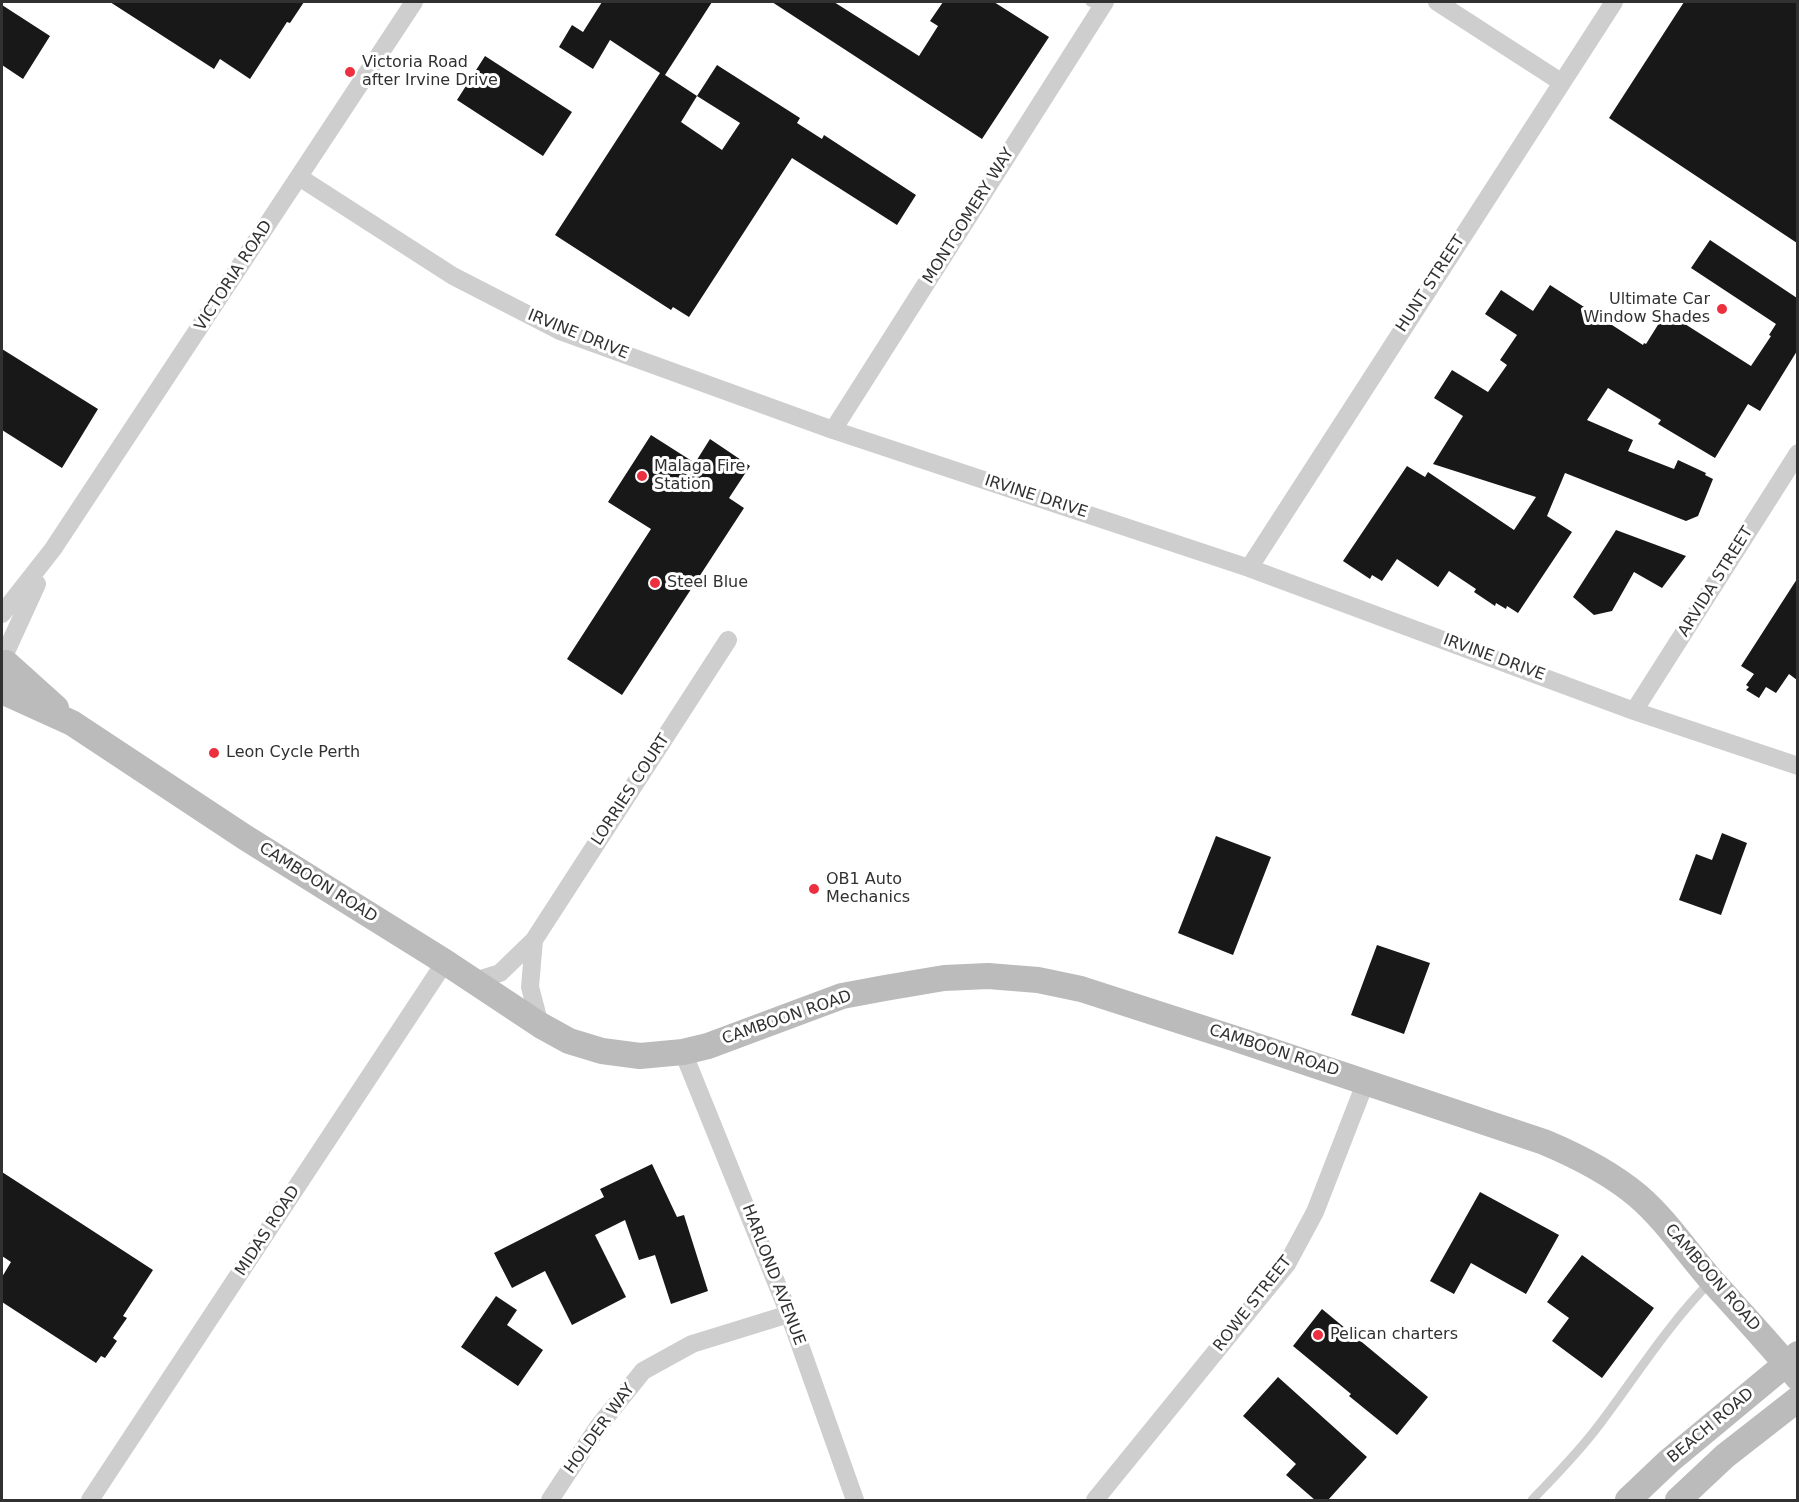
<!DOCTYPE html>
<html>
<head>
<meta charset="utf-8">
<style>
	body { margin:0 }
	#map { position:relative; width:1799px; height:1502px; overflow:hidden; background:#fff; font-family:"DejaVu Sans",sans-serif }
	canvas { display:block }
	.frame { position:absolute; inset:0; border:3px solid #313131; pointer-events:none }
</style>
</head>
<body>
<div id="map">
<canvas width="1799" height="1502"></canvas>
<div class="frame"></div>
</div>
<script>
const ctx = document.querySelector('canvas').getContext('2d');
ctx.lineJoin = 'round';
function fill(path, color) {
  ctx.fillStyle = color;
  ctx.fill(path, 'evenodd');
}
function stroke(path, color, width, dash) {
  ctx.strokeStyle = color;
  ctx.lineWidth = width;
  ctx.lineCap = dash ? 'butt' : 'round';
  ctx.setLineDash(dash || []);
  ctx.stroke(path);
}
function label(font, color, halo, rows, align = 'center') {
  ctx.font = font + ' "DejaVu Sans",sans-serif';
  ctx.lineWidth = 6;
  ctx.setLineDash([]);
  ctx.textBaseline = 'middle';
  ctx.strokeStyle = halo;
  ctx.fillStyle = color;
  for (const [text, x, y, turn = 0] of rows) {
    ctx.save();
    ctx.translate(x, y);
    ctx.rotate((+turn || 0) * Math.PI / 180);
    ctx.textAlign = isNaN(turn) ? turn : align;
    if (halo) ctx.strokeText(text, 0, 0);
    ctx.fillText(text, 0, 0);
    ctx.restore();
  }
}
const building = new Path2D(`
	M 110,2 L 304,2 L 290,23 L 287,22 L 250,79 L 220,59 L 214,69 Z
	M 602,2 L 712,2 L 665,75 L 697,96 L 717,65 L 800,118 L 797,123 L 822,139 L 824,135 L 916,195 L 897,225 L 792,158 L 689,317 L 673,307 L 671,310 L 555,235 L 660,73 L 610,40 L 593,69 L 559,47 L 572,25 L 583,32 ZM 697,96 L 740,123 L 722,150 L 681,122 Z
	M 772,2 L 834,2 L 919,56 L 938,26 L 930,21 L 943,2 L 994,2 L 1049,37 L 982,139 Z
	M 1684,2 L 1797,2 L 1797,243 L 1609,118 Z
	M 2,5 L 50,36 L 23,79 L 2,65 Z
	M 485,56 L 572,112 L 543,156 L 457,100 Z
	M 1710,240 L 1797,298 L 1797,351 L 1760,411 L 1748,404 L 1715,458 L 1658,424 L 1661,420 L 1608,388 L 1587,420 L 1633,440 L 1628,451 L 1674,469 L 1678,460 L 1706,473 L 1705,475 L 1713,479 L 1698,516 L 1686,521 L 1565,473 L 1547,516 L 1572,532 L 1518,613 L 1507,606 L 1506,609 L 1496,603 L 1495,606 L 1474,592 L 1476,589 L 1449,571 L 1438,587 L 1397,559 L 1382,581 L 1372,575 L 1370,579 L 1343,561 L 1407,466 L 1425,477 L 1428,472 L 1514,530 L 1536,497 L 1433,464 L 1463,416 L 1434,398 L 1452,370 L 1488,392 L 1507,365 L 1500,360 L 1517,335 L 1485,314 L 1501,290 L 1533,311 L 1550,285 L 1643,345 L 1644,343 L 1646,344 L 1666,312 L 1751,366 L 1771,336 L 1769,335 L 1776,324 L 1691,268 Z
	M 2,349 L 98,409 L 62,468 L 2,430 Z
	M 651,435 L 695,463 L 710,439 L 750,466 L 729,498 L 744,508 L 622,695 L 567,659 L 651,529 L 608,502 Z
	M 1616,530 L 1686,556 L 1662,588 L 1634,572 L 1612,611 L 1594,615 L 1573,597 Z
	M 1797,579 L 1797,680 L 1789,674 L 1776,693 L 1766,687 L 1759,698 L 1746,690 L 1749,687 L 1746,685 L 1754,674 L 1741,666 Z
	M 1722,833 L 1747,843 L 1721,915 L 1679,900 L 1696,854 L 1712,860 Z
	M 1216,836 L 1271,857 L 1233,955 L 1178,933 Z
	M 1377,945 L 1430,963 L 1404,1034 L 1351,1015 Z
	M 652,1164 L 677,1217 L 684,1215 L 708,1291 L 671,1304 L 655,1255 L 639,1260 L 625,1220 L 595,1235 L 626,1297 L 572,1325 L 545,1271 L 512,1288 L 494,1253 L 604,1197 L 600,1189 Z
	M 2,1172 L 153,1270 L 123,1316 L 127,1318 L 113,1338 L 117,1341 L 105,1358 L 101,1356 L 96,1363 L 2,1302 L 2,1277 L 11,1262 L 2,1256 Z
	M 1480,1192 L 1559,1235 L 1526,1294 L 1471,1263 L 1454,1294 L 1430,1281 Z
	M 1582,1255 L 1654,1308 L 1602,1378 L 1552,1341 L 1569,1318 L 1547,1302 Z
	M 496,1296 L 517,1310 L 507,1325 L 543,1350 L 518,1386 L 461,1347 Z
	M 1322,1309 L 1428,1397 L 1397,1435 L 1349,1396 L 1351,1394 L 1293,1346 Z
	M 1278,1377 L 1367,1457 L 1328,1500 L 1315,1500 L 1286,1475 L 1296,1464 L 1243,1416 Z`);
const lane = new Path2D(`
	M 1090,2 L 1101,7
	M 1532,1500 C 1555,1476 1579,1452 1599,1425 C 1636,1376 1667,1326 1710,1282`);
const street = new Path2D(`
	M 1437,2 L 1561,82
	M 299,177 L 453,276 L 560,331 L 833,430 L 1249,568 L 1634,711 L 1798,766
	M 833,430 L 1105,2
	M 1249,568 L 1614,2
	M 2,614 L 53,549 L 414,2
	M 5,654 L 37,584
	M 1634,711 L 1798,453
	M 534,940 L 530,987 L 540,1025
	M 474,981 L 500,973 L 534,940 L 728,640
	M 683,1052 L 789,1314 L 855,1500
	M 90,1500 L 445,962
	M 550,1500 L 598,1427 L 643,1371 L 692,1344 L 789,1314
	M 1095,1500 L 1287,1264 L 1315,1212 L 1366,1081`);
const secondary = new Path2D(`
	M 6,663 L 56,708
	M 2,691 L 72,723 L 246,838 L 445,962 L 540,1025 L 569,1041 L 602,1051 L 640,1056 L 683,1052 L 708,1046 L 842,996 L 885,988 L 944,978 L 988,976 L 1038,980 L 1081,989 L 1230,1037 L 1544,1142 C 1575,1155 1612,1174 1638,1196 C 1667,1221 1688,1254 1713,1282 C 1742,1314 1771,1345 1798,1378
	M 1628,1500 L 1669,1461 L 1798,1354
	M 1678,1500 L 1725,1456 L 1798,1399`);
const markers = [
	[350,72,6,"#ec303f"],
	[1722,309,6,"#ec303f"],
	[642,476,6,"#ec303f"],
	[655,583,6,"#ec303f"],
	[214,753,6,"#ec303f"],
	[814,889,6,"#ec303f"],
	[1318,1335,6,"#ec303f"]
];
const poiNames = [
	["Victoria Road",362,63],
	["after Irvine Drive",362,81],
	["Ultimate Car",1710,300,"right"],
	["Window Shades",1710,318,"right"],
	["Malaga Fire",654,467],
	["Station",654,485],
	["Steel Blue",667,583],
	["Leon Cycle Perth",226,753],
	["OB1 Auto",826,880],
	["Mechanics",826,898],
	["Pelican charters",1330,1335]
];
const streetNames = [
	["MONTGOMERY WAY",969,216,-58],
	["VICTORIA ROAD",234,276,-57],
	["HUNT STREET",1431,284,-57],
	["IRVINE DRIVE",578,335,22],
	["IRVINE DRIVE",1036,497,18],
	["ARVIDA STREET",1716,582,-58],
	["IRVINE DRIVE",1494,658,20],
	["LORRIES COURT",631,790,-57],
	["CAMBOON ROAD",318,883,32],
	["CAMBOON ROAD",787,1018,-19],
	["CAMBOON ROAD",1274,1051,18],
	["MIDAS ROAD",268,1231,-57],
	["HARLOND AVENUE",773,1275,69],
	["CAMBOON ROAD",1712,1278,49],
	["ROWE STREET",1253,1304,-52],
	["BEACH ROAD",1711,1426,-40],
	["HOLDER WAY",600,1429,-54]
];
fill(building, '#181818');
stroke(lane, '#cecece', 9);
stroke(street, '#cecece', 18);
stroke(secondary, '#bbb', 26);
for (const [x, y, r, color] of markers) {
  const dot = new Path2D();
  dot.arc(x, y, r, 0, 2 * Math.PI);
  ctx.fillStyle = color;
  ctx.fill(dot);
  stroke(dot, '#fff', 2);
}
label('16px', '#313131', '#fff', poiNames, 'left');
label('16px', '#313131', '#fff', streetNames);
</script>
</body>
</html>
